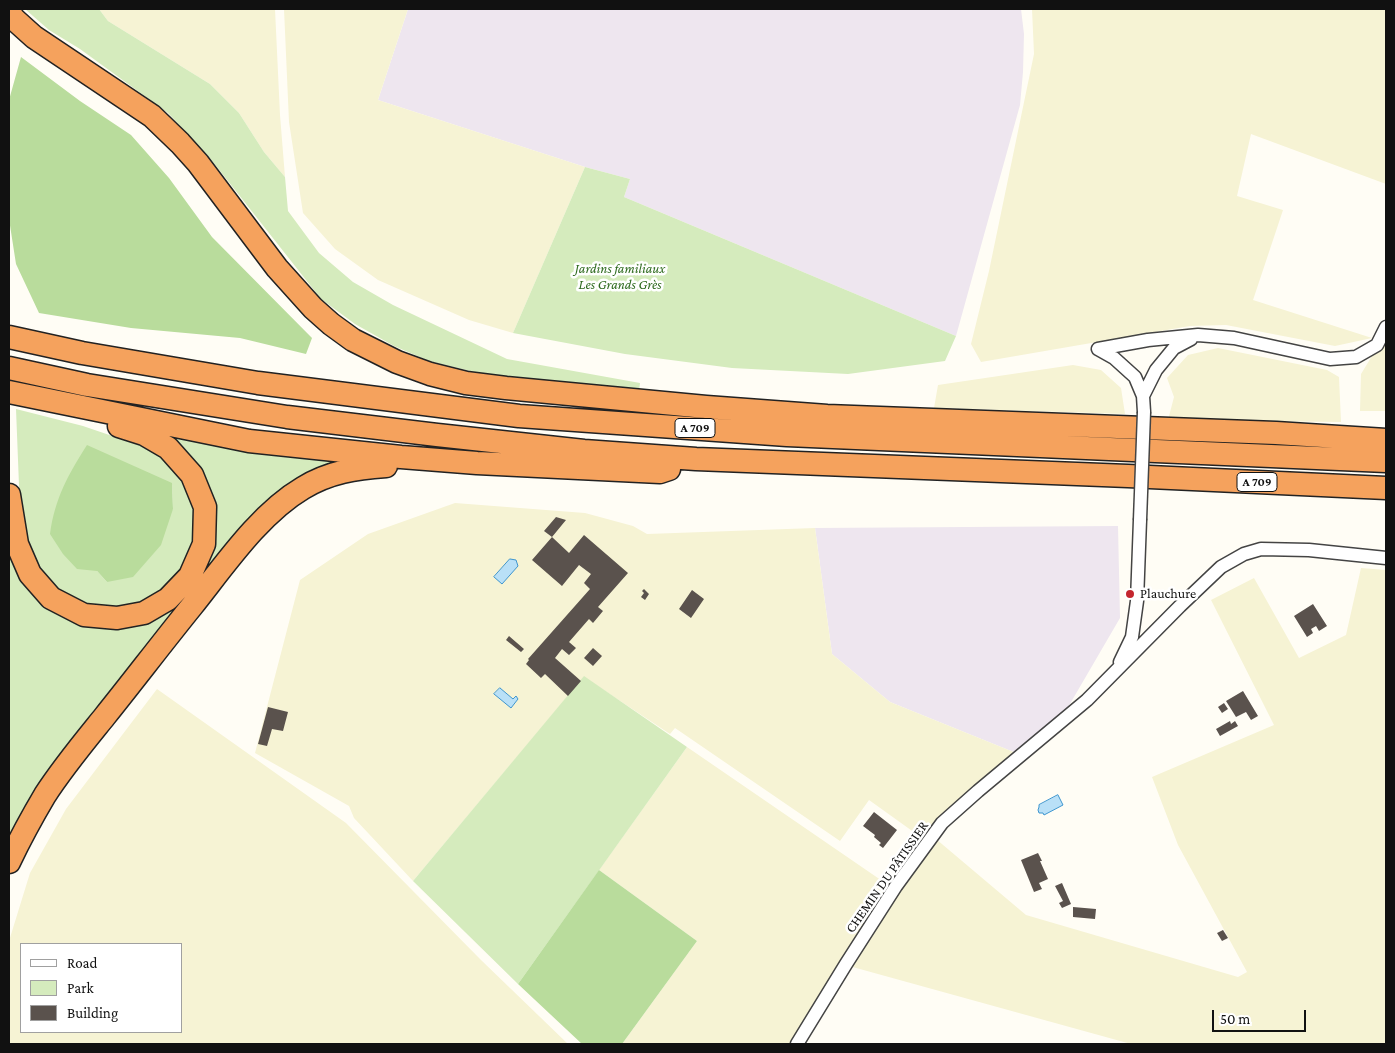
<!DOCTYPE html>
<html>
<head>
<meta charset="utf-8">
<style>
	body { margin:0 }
	#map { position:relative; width:1395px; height:1053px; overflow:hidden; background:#fffdf5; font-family:"Crimson Pro",serif }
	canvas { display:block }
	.frame { position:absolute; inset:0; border:10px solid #111; pointer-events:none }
	.legend { position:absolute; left:20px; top:943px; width:162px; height:90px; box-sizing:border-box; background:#fff; border:1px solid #a0a0a0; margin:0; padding:6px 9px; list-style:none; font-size:15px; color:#111 }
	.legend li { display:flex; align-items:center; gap:10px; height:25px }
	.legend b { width:25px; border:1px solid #a0a0a0 }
	.scale { position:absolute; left:1212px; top:1010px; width:94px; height:22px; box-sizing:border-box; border:2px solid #111; border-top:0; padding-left:6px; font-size:15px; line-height:18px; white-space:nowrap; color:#111; -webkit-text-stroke:4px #fff; paint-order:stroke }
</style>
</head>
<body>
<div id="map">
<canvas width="1395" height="1053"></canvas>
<div class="frame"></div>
<ul class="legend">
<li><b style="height:6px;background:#fff"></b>Road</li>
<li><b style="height:14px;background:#d5ebbd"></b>Park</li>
<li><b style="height:14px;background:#5a524d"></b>Building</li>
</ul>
<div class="scale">50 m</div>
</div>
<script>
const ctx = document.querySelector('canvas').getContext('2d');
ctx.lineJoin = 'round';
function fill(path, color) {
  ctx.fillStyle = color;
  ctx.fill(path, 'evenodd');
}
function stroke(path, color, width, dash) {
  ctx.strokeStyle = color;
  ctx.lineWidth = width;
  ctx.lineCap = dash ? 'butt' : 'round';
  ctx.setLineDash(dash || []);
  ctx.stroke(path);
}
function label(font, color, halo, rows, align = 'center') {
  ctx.font = font + ' "Crimson Pro",serif';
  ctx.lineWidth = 5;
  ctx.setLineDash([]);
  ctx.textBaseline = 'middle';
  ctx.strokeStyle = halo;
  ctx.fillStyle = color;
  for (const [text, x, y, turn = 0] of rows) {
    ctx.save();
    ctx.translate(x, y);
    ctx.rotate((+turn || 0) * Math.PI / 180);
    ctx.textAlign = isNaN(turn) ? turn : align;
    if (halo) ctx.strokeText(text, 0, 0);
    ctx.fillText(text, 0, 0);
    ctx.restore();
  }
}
const industrial = new Path2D(`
	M 408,9 L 1021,9 L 1024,34 L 1023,72 L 1020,105 L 956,336 L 624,197 L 630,179 L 585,167 L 378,100 Z
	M 1118,526 L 1120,618 L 1067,709 L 1016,753 L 890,702 L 832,654 L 815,528 Z`);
const farmland = new Path2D(`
	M 99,9 L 275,9 L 280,115 L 285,177 L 264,152 L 239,113 L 210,84 L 108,21 Z
	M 284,9 L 408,9 L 378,100 L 585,167 L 513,333 L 469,320 L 378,280 L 335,249 L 303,213 L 289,122 Z
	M 1032,9 L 1386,9 L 1386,184 L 1251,134 L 1237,196 L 1283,210 L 1253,300 L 1372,338 L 1335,346 L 1226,325 L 1190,326 L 981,362 L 971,344 L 989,271 L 1034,54 Z
	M 1386,333 L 1386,411 L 1360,411 L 1361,374 Z
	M 1218,348 L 1327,370 L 1339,377 L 1341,422 L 1168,420 L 1174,397 L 1167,378 L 1188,355 Z
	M 1073,365 L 1101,370 L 1121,388 L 1125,414 L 934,408 L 938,385 Z
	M 455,503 L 585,513 L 633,526 L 647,534 L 815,528 L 832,654 L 890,702 L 1016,753 L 968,792 L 922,838 L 869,800 L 840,841 L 675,728 L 670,734 L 584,677 L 413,881 L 354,818 L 349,806 L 255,753 L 300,580 L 368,534 Z
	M 1361,568 L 1386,570 L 1386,1044 L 1131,1044 L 849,966 L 936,839 L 1026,915 L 1238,977 L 1247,972 L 1178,845 L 1152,777 L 1274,725 L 1211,600 L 1254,578 L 1299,658 L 1346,635 Z
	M 157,689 L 346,823 L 481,960 L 568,1044 L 9,1044 L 9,941 L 30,873 L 66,809 ZM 21,944 L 181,944 L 181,1032 L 21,1032 Z
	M 687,747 L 891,887 L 830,978 L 790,1044 L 622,1044 L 697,941 L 599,870 Z`);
const green = new Path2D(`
	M 25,9 L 99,9 L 108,21 L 210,84 L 239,113 L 264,152 L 285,177 L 288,211 L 319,253 L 353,282 L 393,305 L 507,359 L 640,383 L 639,391 L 499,378 L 429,361 L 394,346 L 355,324 L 321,299 L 209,157 L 168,113 L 80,49 L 49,30 Z
	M 585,167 L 630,179 L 624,197 L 956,336 L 945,361 L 848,374 L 732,368 L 625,354 L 513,333 Z
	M 16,409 L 83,426 L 121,439 L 145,445 L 175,468 L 187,487 L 194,515 L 196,541 L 177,575 L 150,600 L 129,607 L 109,608 L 93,606 L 75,599 L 57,588 L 41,574 L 30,548 L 20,511 ZM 134,467 L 172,484 L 173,509 L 107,582 L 97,571 Z
	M 171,436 L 339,463 L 311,473 L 9,854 L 9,561 L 10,548 L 32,586 L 138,621 L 209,551 L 172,443 Z
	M 584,676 L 687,747 L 518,984 L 413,881 Z`);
const forest = new Path2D(`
	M 21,57 L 80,101 L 131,135 L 169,178 L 212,237 L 312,338 L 306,354 L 240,338 L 131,328 L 39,313 L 16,264 L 9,219 L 9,100 Z
	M 87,445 L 172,483 L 173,509 L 161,545 L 133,577 L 107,582 L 97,571 L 77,569 L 63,554 L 50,534 C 55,498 68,475 87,445 Z
	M 599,870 L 697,941 L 622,1044 L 582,1044 L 518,984 Z`);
const water = new Path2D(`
	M 510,559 L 516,560 L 518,566 L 502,584 L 494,577 Z
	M 500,688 L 513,699 L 516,696 L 518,699 L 511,708 L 494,694 Z
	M 1058,795 L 1063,805 L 1044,815 L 1043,813 L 1039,813 L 1038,810 L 1039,807 L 1039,805 Z`);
const building = new Path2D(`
	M 556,517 L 566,520 L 552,537 L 544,531 Z
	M 584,535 L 628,573 L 598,607 L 603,611 L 593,623 L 589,619 L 569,642 L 576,648 L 569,655 L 562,649 L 555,658 L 581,681 L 568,696 L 545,674 L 541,678 L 526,664 L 529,660 L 528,659 L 590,589 L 584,583 L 591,574 L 579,565 L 562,586 L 532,560 L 552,537 L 569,553 Z
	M 644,589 L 649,594 L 645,600 L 641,597 L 644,593 L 642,591 Z
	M 692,590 L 704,599 L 691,618 L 679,609 Z
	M 1313,604 L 1327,626 L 1319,631 L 1316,626 L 1311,629 L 1313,633 L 1307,637 L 1294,616 Z
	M 509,636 L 524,649 L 521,652 L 506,640 Z
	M 593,648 L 602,656 L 593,666 L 584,658 Z
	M 1243,691 L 1258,716 L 1251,720 L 1246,712 L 1236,717 L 1226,701 Z
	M 1224,703 L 1228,709 L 1222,713 L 1218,707 Z
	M 268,707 L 288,712 L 283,731 L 272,729 L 267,746 L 258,744 Z
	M 1230,721 L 1231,724 L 1235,721 L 1238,726 L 1220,736 L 1216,729 Z
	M 874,812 L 897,830 L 883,848 L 879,845 L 881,843 L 874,837 L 875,835 L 863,826 Z
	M 1038,853 L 1042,861 L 1040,861 L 1048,879 L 1039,883 L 1042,889 L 1034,892 L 1021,860 Z
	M 1062,883 L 1071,904 L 1062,908 L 1059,903 L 1063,901 L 1055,886 Z
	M 1073,907 L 1096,909 L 1095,919 L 1073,917 Z
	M 1223,930 L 1228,938 L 1222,941 L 1217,933 Z`);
const minor = new Path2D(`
	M 1098,349 L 1148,340 L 1198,335 L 1234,338 L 1330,359 L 1356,357 L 1377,345 L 1386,327
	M 1098,349 L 1114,358 L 1135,377 L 1143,396
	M 1144,412 L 1143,396 L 1156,370 L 1174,348 L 1191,339
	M 1120,662 L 1132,637 L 1137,601 L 1140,520
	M 797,1044 L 846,964 L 896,886 L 942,823 L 978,791 L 1087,700 L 1180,606 L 1221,567 L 1244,554 L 1261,549 L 1309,550 L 1386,558`);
const motorway = new Path2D(`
	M 9,12 L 14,19 L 34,37 L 152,116 L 180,143 L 198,163 L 277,268 L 313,308 L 331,324 L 353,340 L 397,362 L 430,374 L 466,383 L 506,388 L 706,407 L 827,416 L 1276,433 L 1386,440
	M 9,337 L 82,353 L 258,383 L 519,416 L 787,435 L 1386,461
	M 9,368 L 87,385 L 287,417 L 437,435 L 584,451 L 696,459 L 1128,476 L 1386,488
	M 9,392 L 249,441 L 401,457 L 477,463 L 660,472 L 669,469
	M 9,495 L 17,544 L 30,574 L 51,598 L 84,615 L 117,618 L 144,613 L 168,599 L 190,576 L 204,544 L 205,507 L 192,475 L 168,448 L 144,434 L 119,426
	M 9,862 C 20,839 32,817 45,795 C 63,767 84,742 105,716 C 134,680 162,643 192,606 C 224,566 259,514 303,488 C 329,472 356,468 386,466`);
const minorBridge = new Path2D(`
	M 1140,520 L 1144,412`);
const markers = [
	[1130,594,5,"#c4262e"]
];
const shields = [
	[695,428,40],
	[1257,482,40]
];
const shieldNames = [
	["A 709",695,428],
	["A 709",1257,482]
];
const parkNames = [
	["Jardins familiaux",620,269],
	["Les Grands Grès",620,285]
];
const poiNames = [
	["Plauchure",1140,594]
];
const streetNames = [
	["CHEMIN DU PÂTISSIER",887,877,-55]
];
fill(industrial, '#eee6ef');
fill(farmland, '#f6f3d4');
fill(green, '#d5ebbd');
fill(forest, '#b9dc9c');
fill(water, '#b9e0f7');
stroke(water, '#3f96cf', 1);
fill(building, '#5a524d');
stroke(minor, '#444', 15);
stroke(motorway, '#222', 25);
stroke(minor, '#fff', 12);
stroke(motorway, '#f5a25d', 22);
stroke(minorBridge, '#444', 15, []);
stroke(minorBridge, '#fff', 12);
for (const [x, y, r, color] of markers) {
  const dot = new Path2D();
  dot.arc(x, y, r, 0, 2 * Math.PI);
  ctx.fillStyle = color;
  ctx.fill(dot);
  stroke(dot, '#fff', 2);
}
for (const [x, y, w] of shields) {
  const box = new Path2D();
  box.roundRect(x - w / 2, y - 9.5, w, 19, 4);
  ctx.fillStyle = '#fff';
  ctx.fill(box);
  stroke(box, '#111', 1);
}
label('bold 12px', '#111', null, shieldNames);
label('italic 14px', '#2f6b1f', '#fff', parkNames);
label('14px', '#111', '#fff', poiNames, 'left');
label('14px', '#111', '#fff', streetNames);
</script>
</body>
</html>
